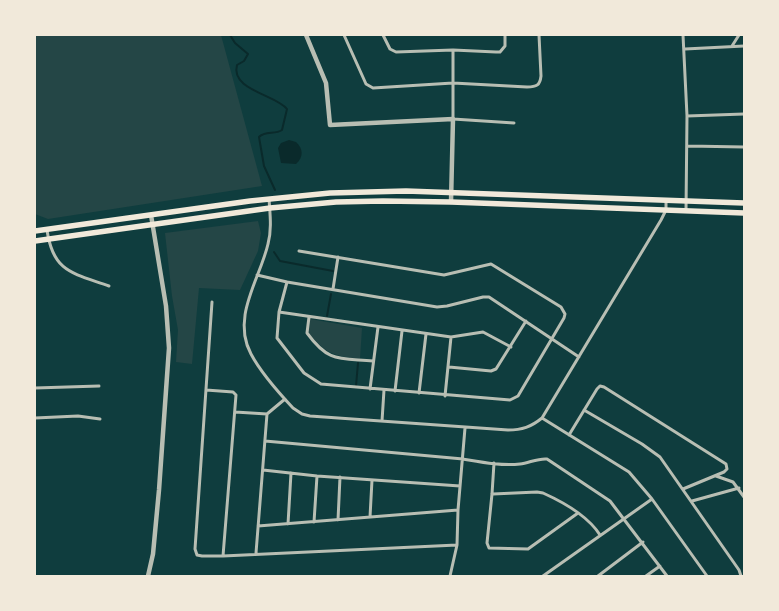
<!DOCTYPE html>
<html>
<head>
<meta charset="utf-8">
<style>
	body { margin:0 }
	#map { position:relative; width:779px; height:611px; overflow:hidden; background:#0f3d3e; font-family:Signika,sans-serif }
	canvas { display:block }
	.frame { position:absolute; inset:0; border:36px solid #f1e9da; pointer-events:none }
</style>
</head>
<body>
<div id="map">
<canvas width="779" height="611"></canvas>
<div class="frame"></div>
</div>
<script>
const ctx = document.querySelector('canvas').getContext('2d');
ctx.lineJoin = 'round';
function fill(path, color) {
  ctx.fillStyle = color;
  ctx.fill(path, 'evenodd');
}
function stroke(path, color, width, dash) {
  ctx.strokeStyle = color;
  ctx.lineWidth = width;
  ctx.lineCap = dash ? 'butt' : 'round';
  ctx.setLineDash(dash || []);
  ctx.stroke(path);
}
const green = new Path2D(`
	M 35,35 L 221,35 L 262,186 L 48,219 L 35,214 Z
	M 258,221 L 261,233 L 258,251 L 240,290 L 199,288 L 192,364 L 176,362 L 178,330 L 172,296 L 165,233 Z
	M 310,319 L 362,328 L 360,359 C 334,356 326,354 309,333 Z`);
const water = new Path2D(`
	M 289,140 L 296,142 C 303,148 304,157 296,164 L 281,163 L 278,148 L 281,143 Z`);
const stream = new Path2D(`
	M 230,35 L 235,43 L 248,54 L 244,61 L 237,65 C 230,90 277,95 287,109 L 282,130 C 275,135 265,130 259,137 L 264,166 L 275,190
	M 274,252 L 280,261 L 333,271
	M 327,316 L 331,294
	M 356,386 L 358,363`);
const minor = new Path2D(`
	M 344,35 L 366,84 L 373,88 L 453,83 L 527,87 C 537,87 540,85 541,76 L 539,35
	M 383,35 L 390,49 L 396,52 L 453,50 L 496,52 L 500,52 L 505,46 L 505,35
	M 683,35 L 687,116 L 686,210
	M 732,46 L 739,35
	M 685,49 L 744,46
	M 453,50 L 453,119 L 514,123
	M 687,116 L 744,114
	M 688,146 L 744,147
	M 269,199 C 270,214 272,229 268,244 C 260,279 231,317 251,354 C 261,373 278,392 293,408 L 302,414 L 310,416 L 508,430 C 522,430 531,427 542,418 L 661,220 L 666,210 L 666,200
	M 47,230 C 53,272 72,273 109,286
	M 257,275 L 287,282 L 437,307 L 447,306 L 483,297 L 489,297 L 579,357
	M 287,282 L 279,312 L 277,338 L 304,373 L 321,384 L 510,400 L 518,396 L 564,318 L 565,314 L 561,307 L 491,264 L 444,275 L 299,251
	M 333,289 L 338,257
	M 212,302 L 195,549 L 197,555 L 202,556 L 223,556 L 457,545
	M 279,312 L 451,337 L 483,332 L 511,347
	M 309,317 L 307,333 C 329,363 339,358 373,361
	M 449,367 L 491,371 L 496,369 L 526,321
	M 35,388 L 99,386
	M 370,389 L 378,327
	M 206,390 L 233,392 L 236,395 L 223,556
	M 395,391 L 402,331
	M 419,393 L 426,334
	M 445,396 L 451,337
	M 584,410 L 642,444 L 660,457 L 739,570 L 741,576
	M 235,412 L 267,414
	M 35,418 L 78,416 L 100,419
	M 542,418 L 629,472 L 652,499 L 707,576
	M 382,421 L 384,390
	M 569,435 L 597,389 L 600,386 L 604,387 L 726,464 L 727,469 L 724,472 L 683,489
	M 265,441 L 463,459 C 481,462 501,466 520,464 C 529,463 538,458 547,459 L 610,501 L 667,576
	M 494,463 L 492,494 L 487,543 L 489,548 L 528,549 L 578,513
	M 263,470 L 317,476 L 460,486
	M 716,476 L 733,482 L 744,497
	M 493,494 L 537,492 L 543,493 C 563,502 588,516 600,535
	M 692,501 L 739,488
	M 370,517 L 372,480
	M 338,520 L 340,477
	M 314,522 L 317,476
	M 288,524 L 291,473
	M 258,526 L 458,510
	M 256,553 L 267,414 L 285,399
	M 450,576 L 457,545 L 458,510 L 465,428
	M 543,576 L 652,499
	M 598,576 L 643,542
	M 646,576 L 660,566`);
const tertiary = new Path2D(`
	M 306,35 L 326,83 L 330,125 L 453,119 L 451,202
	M 148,576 L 153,554 L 159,490 L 169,348 L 166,306 L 151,215`);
const trunk = new Path2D(`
	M 35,231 L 250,201 L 330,193 L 406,191 L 744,203
	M 35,241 L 270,208 L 336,202 L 383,201 L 451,202 L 744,213`);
fill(green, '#244646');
fill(water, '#0a2a2b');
stroke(stream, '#0a2a2b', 2);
stroke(minor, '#b8beb3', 3);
stroke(tertiary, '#b8beb3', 4.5);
stroke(trunk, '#f1e9da', 5.5);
</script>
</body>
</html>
